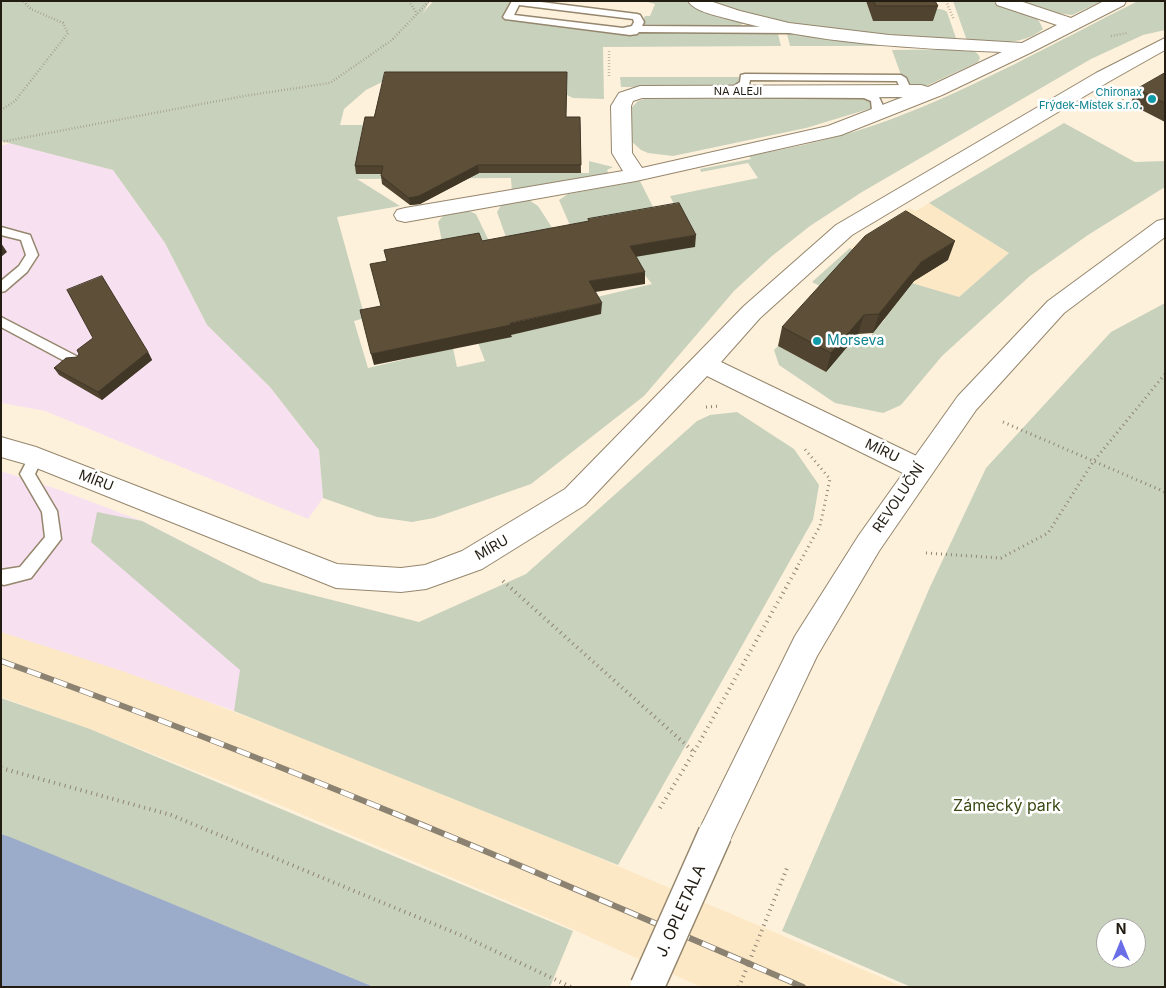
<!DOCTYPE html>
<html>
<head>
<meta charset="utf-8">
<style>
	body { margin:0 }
	#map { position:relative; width:1166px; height:988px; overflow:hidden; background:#fef1db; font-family:Inter,sans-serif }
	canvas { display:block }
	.frame { position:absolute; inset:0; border:2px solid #221c12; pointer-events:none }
	.north { position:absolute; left:1096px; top:918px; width:50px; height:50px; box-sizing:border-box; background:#fff; border:1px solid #a7a4a0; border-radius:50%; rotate:0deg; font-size:14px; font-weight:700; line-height:20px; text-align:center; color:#221c12 }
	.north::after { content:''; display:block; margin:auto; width:18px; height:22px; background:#696ee7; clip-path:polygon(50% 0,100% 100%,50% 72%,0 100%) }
</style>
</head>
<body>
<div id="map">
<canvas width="1166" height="988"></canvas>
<div class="frame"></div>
<div class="north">N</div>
</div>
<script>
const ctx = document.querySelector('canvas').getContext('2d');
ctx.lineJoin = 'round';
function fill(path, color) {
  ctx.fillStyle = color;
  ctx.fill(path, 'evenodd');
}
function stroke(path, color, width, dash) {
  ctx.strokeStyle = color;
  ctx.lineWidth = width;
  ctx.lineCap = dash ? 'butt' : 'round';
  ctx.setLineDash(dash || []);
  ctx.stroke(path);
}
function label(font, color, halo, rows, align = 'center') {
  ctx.font = font + ' Inter,sans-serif';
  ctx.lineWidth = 5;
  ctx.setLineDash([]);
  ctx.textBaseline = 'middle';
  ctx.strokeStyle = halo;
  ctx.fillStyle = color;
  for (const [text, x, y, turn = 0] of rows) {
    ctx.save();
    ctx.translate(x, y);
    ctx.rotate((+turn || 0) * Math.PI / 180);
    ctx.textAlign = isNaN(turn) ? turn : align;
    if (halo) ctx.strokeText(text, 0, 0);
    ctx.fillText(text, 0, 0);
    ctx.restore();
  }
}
const built = new Path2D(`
	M 929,203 L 1009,253 L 959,297 L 905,281 L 850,248 L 909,208 L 916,211 Z
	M 1,628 L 130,672 L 297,736 L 580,850 L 904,987 L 701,987 L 552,920 L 261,797 L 90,729 L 1,697 Z`);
const industrial = new Path2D(`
	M 11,143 L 113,170 L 165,243 L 207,325 L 270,387 L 319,450 L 323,498 L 308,519 L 45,411 L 1,403 L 1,146 Z
	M 1,471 L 60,490 L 142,521 L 261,582 L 301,610 L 234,711 L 122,671 L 1,632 Z`);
const green = new Path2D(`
	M 1,1 L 430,1 L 423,13 L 433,1 L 516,1 L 508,16 L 630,32 L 778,34 L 781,46 L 603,47 L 604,99 L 573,98 L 567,95 L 567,80 L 386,80 L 366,90 L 344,109 L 340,125 L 363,125 C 359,141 360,157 357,173 L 589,173 L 589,161 L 613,167 L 607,170 L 610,177 L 512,193 L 511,178 L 357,179 L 400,206 L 337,217 L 365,318 L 354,321 L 368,368 L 453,348 L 457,367 L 485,361 L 478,343 L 507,240 L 497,212 L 502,204 L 529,200 L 538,206 L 597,297 L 652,284 L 631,258 L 676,208 L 670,196 L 758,178 L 748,163 L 701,172 L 700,169 L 751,159 L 749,156 C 796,147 844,137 889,120 C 975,88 1056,42 1138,1 L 1165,1 L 1165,30 L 1143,35 L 1091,59 L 862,192 L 810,226 L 772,256 L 734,291 L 644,396 L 531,484 L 434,518 L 412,522 L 377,517 L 323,498 L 319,450 L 270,387 L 207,325 L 165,243 L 113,170 L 1,141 Z
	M 644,1 L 685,1 L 743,23 L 739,27 L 647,27 L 641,24 L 645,16 L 650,16 L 655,4 Z
	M 702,1 L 866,1 L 873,21 C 889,17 934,2 947,12 L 957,41 L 899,38 L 815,28 L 743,15 Z
	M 953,1 L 990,1 L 1035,17 L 1039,21 L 1043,29 C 1021,47 993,42 967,41 Z
	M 1017,1 L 1102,1 L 1072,15 L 1050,12 Z
	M 787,34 L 807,34 L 921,46 L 790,46 Z
	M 971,49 L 978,54 L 980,58 L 978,62 L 926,86 L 905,86 L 892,50 Z
	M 620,77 L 745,77 L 736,88 L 621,87 Z
	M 866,95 L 875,99 L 872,108 L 806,128 L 673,156 L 648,153 L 641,150 L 630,140 L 629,110 L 638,101 L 650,97 Z
	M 1064,123 L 1135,162 L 1165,161 L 1165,187 L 1088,235 L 1030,276 L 942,356 L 901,405 L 883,413 L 835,403 L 779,365 L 774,350 L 778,346 L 826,372 L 856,336 L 871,335 L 885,319 L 812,282 L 850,248 L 905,281 L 959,297 L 1009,253 L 929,203 Z
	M 640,181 L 656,213 L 575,237 L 559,200 L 568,194 Z
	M 467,210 L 476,214 L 490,243 L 444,251 L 438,222 L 445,213 Z
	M 1165,303 L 1165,987 L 911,987 L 782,931 L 930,587 L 986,468 L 1111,332 ZM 1106,928 L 1136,928 L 1136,958 L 1106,958 Z
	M 737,412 L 794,449 L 819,485 L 813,520 L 618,865 L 234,711 L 240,670 L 91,542 L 97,512 L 142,521 L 261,582 L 419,622 L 526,574 L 697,421 L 710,415 Z
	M 1,698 L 90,729 L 573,931 L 550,987 L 374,987 L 1,834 Z`);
const water = new Path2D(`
	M 1,834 L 10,837 L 374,987 L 1,987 Z`);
const pathFar2 = new Path2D(`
	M 409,1 L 417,14
	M 946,1 L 954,20
	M 1111,36 L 1127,33
	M 609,51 L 609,77
	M 1119,108 L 1124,97
	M 1,110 L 15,101 L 68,33 L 63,23 L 31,9 L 23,1
	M 1,142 L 244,96 L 330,83 L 392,40 L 429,1`);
const pathFar1 = new Path2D(`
	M 706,407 L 720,406
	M 1003,422 L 1165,492
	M 926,553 L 1001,558 L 1048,533 L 1093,462 L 1165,374
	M 796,569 L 820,526 L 830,479 L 803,447`);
const path = new Path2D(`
	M 503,581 L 694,752
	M 1,768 L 171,815 L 463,936 L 571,987
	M 660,808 L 694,752 L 797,568`);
const service = new Path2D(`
	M 512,1 L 533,1 L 637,14 L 640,15 L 644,22 L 642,26 L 793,27 L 798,30 L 793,33 L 639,32 L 637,34 L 630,35 L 505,19 L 503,17 ZM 519,5 L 633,19 L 634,22 L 632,26 L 623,28 L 514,15 Z
	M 745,74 L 901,75 L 906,78 L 916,100 L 883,115 L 872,110 L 871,101 L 864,98 L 734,97 L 731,88 L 740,82 L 741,75 ZM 750,80 L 897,81 L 905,99 L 884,108 L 879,97 L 866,92 L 742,92 L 742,89 L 749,85 Z
	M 1,227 L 30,235 L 38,255 L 27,272 L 5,291 L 1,292 L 1,281 L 19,266 L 26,255 L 21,240 L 1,235 Z
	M 1,317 L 80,358 L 82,361 L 80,364 L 70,364 L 1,327 Z
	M 36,451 L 41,453 L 43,457 L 35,474 L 57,511 L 61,539 L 31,578 L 4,585 L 1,584 L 1,570 L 20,567 L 45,537 L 42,512 L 20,474 L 31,453 Z`);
const minor = new Path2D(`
	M 688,1 L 710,1 L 740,11 L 789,23 L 889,35 L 1022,43 L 1057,25 L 997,5 L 995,1 L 1020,1 L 1071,18 L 1104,1 L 1126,1 L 1124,5 L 1032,52 L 942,95 L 841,135 L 636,181 L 405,222 L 397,220 L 394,215 L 397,210 L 405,208 L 623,171 L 612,153 L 611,106 L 619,93 L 640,86 L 921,85 L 928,87 L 1002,52 C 909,48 816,44 725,18 C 714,15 694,11 688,1 ZM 903,97 L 828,126 L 642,168 L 632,153 L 631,106 L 633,101 L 642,98 Z
	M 1165,38 L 1165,50 L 1110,81 L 852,235 L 760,318 L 721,362 L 929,462 L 932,469 L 929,476 L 919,480 L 909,476 L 707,376 L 585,505 L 482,569 L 426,589 L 401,592 L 336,588 L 29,465 L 1,457 L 1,437 L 36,447 L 337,564 L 401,568 L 425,565 L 462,551 L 565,489 L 744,306 L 836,225 L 1096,73 Z`);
const secondary = new Path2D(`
	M 1165,219 L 1165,237 L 1064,313 L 976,410 L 879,551 L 817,656 L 727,846 L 715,851 L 703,846 L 698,834 L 703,822 L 795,636 L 859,535 L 958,396 L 1048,301 L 1157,221 Z`);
const rail = new Path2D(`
	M 1,661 C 273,759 538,872 803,987`);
const pathBridge = new Path2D(`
	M 739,987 L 787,868`);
const secondaryBridge = new Path2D(`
	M 647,987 L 715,834`);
const wall = new Path2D(`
	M 866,1 L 935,1 L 938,6 L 933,21 L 873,21 Z
	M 1165,73 L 1165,122 L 1130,104 L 1137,89 Z
	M 566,117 L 580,117 L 581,173 L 479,173 L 420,204 L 410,205 L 382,184 L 381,176 L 381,174 L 356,174 L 355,166 Z
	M 948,260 L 914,281 L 873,333 L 858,334 L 826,372 L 778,346 L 782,327 Z
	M 148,352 L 152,360 L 102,400 L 59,375 L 54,368 L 77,357 Z`);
const shadedWall = new Path2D(`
	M 478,165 L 479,173 L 420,204 L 410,205 L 409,198 Z
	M 696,235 L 695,247 L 629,258 L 630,246 Z
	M 955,241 L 948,260 L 914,281 L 873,333 L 879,314 L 921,262 Z
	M 1,243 L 7,252 L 1,257 Z
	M 645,272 L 645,284 L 589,293 L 589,281 Z
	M 602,303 L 601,314 L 511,335 L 512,337 L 374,365 L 371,354 Z
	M 864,315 L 858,334 L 826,372 L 831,353 Z
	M 148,352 L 152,360 L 102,400 L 98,392 Z`);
const building = new Path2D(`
	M 874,1 L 935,1 L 938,6 L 876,6 Z
	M 385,72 L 567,72 L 566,117 L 580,117 L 581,165 L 478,165 L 419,196 L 409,198 L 381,176 L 383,166 L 355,166 L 365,117 L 374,117 Z
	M 1165,73 L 1165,103 L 1137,89 Z
	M 679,203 L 696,235 L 630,246 L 645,272 L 589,281 L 602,303 L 510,323 L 511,325 L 371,354 L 360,310 L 381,306 L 370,264 L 387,261 L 384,250 L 479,233 L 482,241 L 589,221 L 588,219 Z
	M 906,211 L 955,241 L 921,262 L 879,314 L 864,315 L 831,353 L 782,327 L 865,236 Z
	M 102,276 L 148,352 L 98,392 L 54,368 L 66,358 L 77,357 L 79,354 L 77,350 L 93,338 L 67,290 Z`);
const markers = [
	[1152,99,5,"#0f9aa8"],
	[817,341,5,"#0f9aa8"]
];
const farStreetnames = [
	["NA ALEJI",738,92]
];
const farCulturenames = [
	["Chironax",1142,93],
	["Frýdek-Místek s.r.o.",1142,106]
];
const cultureNames = [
	["Morseva",827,341]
];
const streetNames = [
	["MÍRU",882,451,26],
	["MÍRU",96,481,21],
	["REVOLUČNÍ",899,498,-56],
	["MÍRU",492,548,-30]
];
const nearParknames = [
	["Zámecký park",1007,806]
];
const nearStreetnames = [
	["J. OPLETALA",681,911,-66]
];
fill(built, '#fce8c5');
fill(industrial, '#f7e1f0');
fill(green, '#c8d1bc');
fill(water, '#9babca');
stroke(service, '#95866d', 3);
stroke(minor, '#95866d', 2);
stroke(secondary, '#95866d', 2);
stroke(pathFar2, '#8f8575', 2.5, [0.5, 2.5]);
stroke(pathFar1, '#8f8575', 3, [1, 4]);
stroke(path, '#8f8575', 4, [1, 4.5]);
fill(service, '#fff');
fill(minor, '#fff');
fill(secondary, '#fff');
stroke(rail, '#8b8272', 6);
stroke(rail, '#fff', 4.5, [14]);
stroke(secondaryBridge, '#95866d', 36, []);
stroke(pathBridge, '#8f8575', 4, [1, 4.5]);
stroke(secondaryBridge, '#fff', 33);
fill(wall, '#504430');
fill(shadedWall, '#413727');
fill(building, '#5d4f38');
stroke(building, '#413727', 1);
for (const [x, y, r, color] of markers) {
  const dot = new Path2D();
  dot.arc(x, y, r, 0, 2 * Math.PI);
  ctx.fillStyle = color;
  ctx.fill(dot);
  stroke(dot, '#fff', 2);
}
label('11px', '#221c12', '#fff', farStreetnames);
label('11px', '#0d838f', '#fff', farCulturenames, 'right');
label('14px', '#0d838f', '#fff', cultureNames, 'left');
label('14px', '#221c12', '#fff', streetNames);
label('16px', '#3a4a15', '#fff', nearParknames);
label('16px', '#221c12', '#fff', nearStreetnames);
</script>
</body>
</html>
